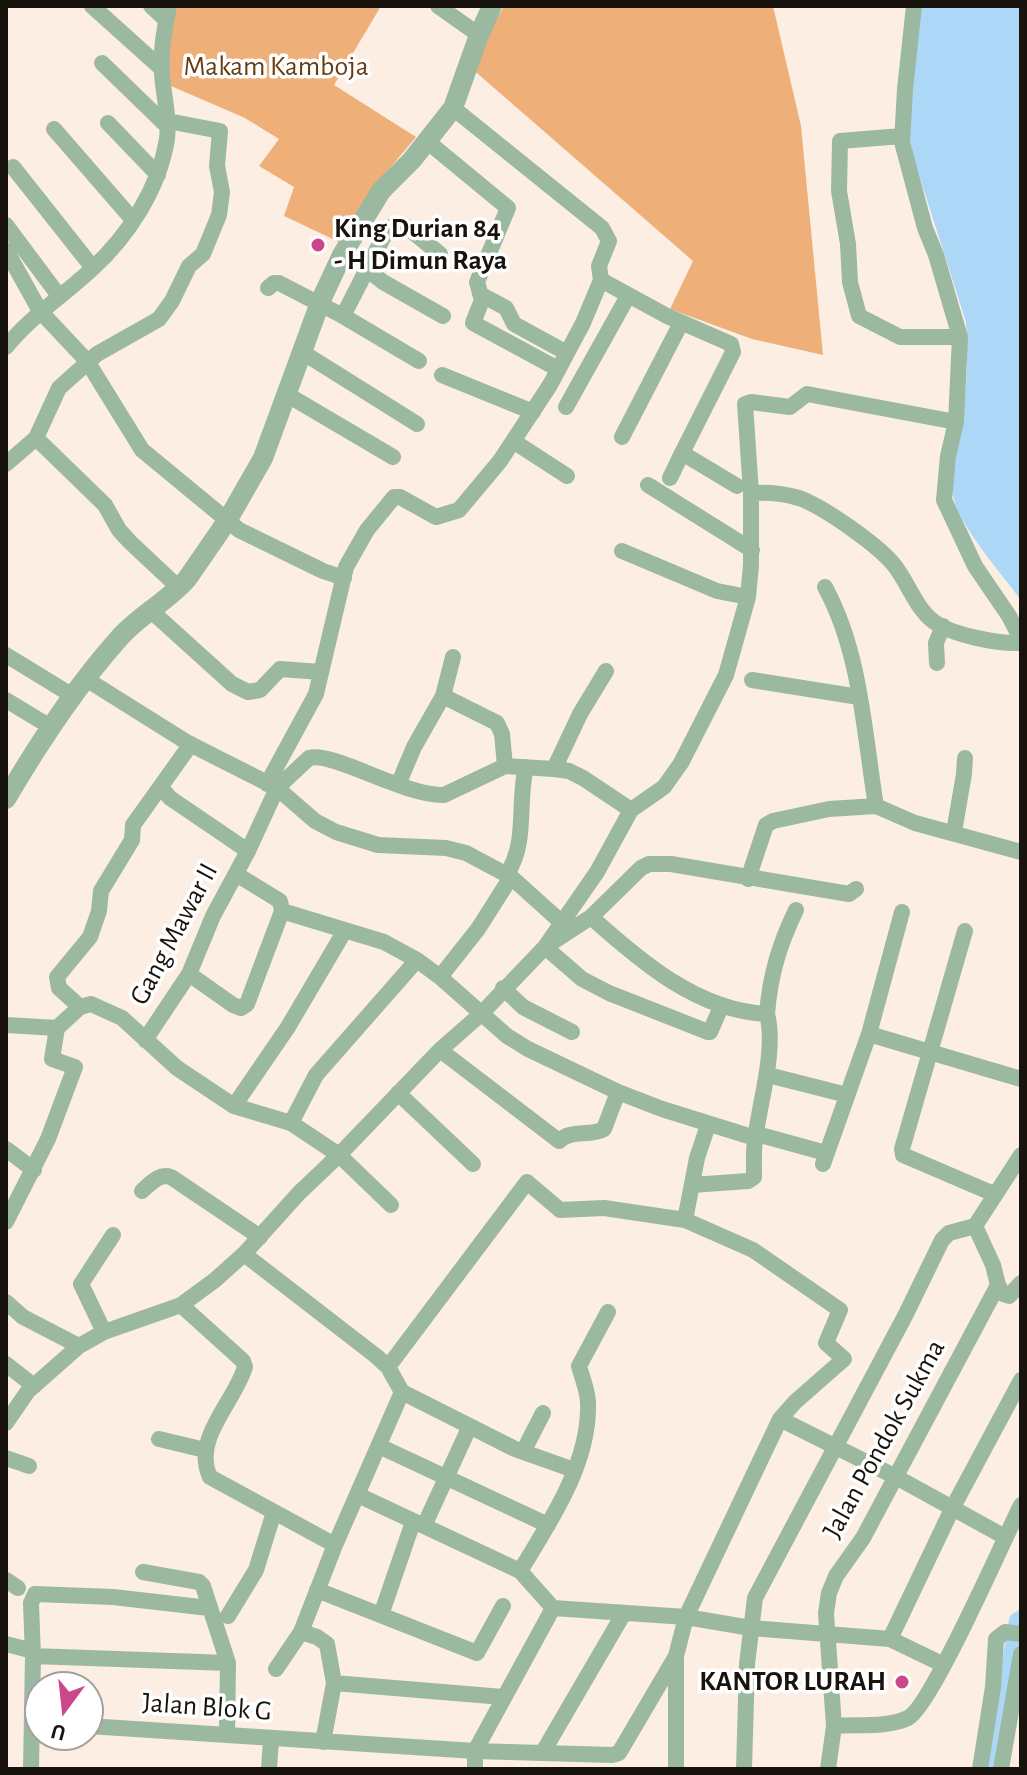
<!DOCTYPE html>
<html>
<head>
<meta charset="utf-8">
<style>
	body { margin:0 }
	#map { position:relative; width:1027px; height:1775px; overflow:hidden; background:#fdeee3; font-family:"Alegreya Sans",sans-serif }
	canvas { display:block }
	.frame { position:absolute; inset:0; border:8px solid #19130e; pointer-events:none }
	.north { position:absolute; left:24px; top:1671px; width:80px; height:80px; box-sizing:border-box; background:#fff; border:2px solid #a3a19f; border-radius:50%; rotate:195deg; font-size:22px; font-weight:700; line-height:32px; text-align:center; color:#19130e }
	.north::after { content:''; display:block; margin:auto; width:28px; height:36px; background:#cb468a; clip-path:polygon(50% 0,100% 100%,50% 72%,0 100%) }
</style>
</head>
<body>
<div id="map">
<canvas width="1027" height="1775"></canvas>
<div class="frame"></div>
<div class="north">U</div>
</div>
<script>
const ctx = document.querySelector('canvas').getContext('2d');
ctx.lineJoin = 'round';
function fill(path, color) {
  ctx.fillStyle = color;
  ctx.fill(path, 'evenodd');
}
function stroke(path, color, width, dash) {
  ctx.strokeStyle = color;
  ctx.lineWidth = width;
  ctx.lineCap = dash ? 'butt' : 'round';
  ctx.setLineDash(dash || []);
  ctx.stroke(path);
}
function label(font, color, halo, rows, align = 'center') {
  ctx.font = font + ' "Alegreya Sans",sans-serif';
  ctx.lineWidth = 7;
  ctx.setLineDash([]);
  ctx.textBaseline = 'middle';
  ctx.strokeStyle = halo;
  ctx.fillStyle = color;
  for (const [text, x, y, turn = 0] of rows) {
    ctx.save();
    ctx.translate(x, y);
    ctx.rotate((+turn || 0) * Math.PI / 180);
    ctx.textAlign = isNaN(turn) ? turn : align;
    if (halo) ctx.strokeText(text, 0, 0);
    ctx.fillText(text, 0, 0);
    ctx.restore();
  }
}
const green = new Path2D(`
	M 175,6 L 381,6 L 334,85 L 416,137 L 369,193 L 339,242 L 284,216 L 294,187 L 259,166 L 279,139 L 245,118 L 171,86 L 166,63 Z
	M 504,6 L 773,6 L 801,126 L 823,355 L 752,339 L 670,309 L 693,261 L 470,67 Z`);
const water = new Path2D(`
	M 918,6 L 1021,6 L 1021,600 C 1002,574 959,526 953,496 C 948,470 959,441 963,416 C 967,385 968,353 966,322 L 913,156 L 908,128 Z`);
const canal = new Path2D(`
	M 991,1769 L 1016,1620 L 1021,1617`);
const minor = new Path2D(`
	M 92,6 L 161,68
	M 151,6 L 166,20
	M 438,6 L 479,35
	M 102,63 L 167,126
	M 108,123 L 158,175
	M 54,129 L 133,220
	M 902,136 L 840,141 L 839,191 L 848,244 L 850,282 L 859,316 L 900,337 L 960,337
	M 428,142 L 508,208 L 477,282 L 482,300 L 473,323 L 558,369
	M 13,167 L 93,268
	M 6,225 L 59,296
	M 6,250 L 40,311 L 87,361 L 142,450 L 239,530 L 323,571 L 344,578
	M 368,270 L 383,282 L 443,316
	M 601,280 L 667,316 L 731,344 L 733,352 L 682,453 L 737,486
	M 268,288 L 274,283 L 279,283 L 343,316
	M 480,294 L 506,308 L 514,324 L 567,353
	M 6,347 C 31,316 63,296 92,269 C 128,236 159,189 167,139 C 170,116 163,95 162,73 C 160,51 165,27 169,6
	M 302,352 L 417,424
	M 419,361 L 343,316 L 386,232 L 395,224 L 404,225 L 440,254
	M 442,375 L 533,412
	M 286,394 L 393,457
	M 566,407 L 628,296
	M 956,422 L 948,456 L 944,500 L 975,566 L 1009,616 L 1021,639
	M 622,437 L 681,323
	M 36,438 L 105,505 L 119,530 L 130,542 L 179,588
	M 513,441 L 567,476
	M 6,464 L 36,438 L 59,388 L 97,354 L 159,319 L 172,301 L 189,266 L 203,254 L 219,215 L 222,192 L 217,166 L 220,131 L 168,121
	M 670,478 L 682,453
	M 648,485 L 752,550
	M 751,493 C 768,492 783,493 799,498 C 824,507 878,545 894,565 C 908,582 915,607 933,621 C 951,635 998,644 1021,643
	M 622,551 L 717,591 L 748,597
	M 825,587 C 861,653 864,733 876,806
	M 149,609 L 232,684 L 248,692 L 260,690 L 280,669 L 321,672
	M 6,655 L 73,696
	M 937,663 L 936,643 L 943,626
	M 86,679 L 188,743 L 277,788 L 315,821 L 336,832 L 378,845 L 446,848 L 466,853 L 511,877 L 561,922
	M 752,680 L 859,697
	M 443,696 L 497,723 L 502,734 L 505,766
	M 6,700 L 49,726
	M 554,769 L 580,714 L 606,671
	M 267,784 L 316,694 L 346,567 L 367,530 L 394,497 L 400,497 L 436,517 L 459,510 L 500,461 L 550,385 L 583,323 L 601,280 L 599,266 L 609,241 L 602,228 L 453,108
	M 398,785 L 414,747 L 443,696 L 453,657
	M 161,787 L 170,798 L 248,851
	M 954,832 L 964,774 L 965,758
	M 507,874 C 528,842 517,803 526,767
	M 748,879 L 766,825 L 773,821 L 829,809 L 876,806 L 915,823 L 1021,852
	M 282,911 L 384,942 L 417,960 L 440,977 L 478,929 L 511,877
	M 902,912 L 869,1034 L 1021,1079
	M 591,917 C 640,961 698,1011 767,1014 C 776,1048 761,1098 756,1133 C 753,1147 754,1163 754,1177 L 748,1181 L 692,1185
	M 965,931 L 902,1149 L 903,1155 L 994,1194
	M 189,974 L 233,1005 L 241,1008 L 247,1004 L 282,911 L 280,901 L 236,874
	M 440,977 L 507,1036 L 528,1049 L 618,1092 L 662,1109 L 755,1138
	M 503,988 L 523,1007 L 572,1032
	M 80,1007 L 59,988 L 57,977 L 90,937 L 99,911 L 101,891 L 132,840 L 133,825 L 191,744
	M 721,1007 L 710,1032 L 708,1032 L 609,993 L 582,979 L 545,947 L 597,872 L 631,810 L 664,787 L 681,763 L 726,675 L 748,597 L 751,565 L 751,493 L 745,404 L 751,402 L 790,407 L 807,394 L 956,422 L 960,337 L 936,255 L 925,228 L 902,142 L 905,89 L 914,6
	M 767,1014 C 770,976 779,945 796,910
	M 6,1025 L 57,1028 L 80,1007 L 91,1004 L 122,1018 L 177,1068 L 234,1106 L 291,1123 L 339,1155 L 391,1205
	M 145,1040 L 189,974 L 213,916 L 248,851 L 277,788 L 309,758 C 333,751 406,797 444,795 L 505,766 L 554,769 L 569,771 L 583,778 L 631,810
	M 440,1050 L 559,1141 C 571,1129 590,1137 604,1129 L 618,1092
	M 772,1076 L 847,1095
	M 398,1093 L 473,1164
	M 234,1106 L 288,1027 L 344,932
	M 291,1123 L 316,1075 L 417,960
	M 764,1136 L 826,1153
	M 6,1149 L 34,1170
	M 823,1164 L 869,1034
	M 142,1191 C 151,1183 159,1173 171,1177 L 260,1237
	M 685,1220 L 697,1158 L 708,1125
	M 6,1222 L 48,1139 L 75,1067 L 52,1059 L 57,1028
	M 244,1254 L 376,1356 L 388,1367 L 402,1392 L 335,1545 L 301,1632 L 276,1669
	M 998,1285 L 1003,1294 L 1009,1296 L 1021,1283
	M 6,1302 L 23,1317 L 79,1346
	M 181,1305 L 243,1361 L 245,1367 C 234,1403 192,1439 210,1477 L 335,1545
	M 104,1332 L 81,1284 L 113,1235
	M 6,1364 L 34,1386
	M 388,1367 L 527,1182 L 560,1210 L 604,1208 L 685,1220 L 753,1250 L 840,1310 L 826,1343 L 844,1359 L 795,1402 L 780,1419
	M 402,1392 L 515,1449 L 574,1470
	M 6,1423 L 28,1391 L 79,1346 L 104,1332 L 181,1305 L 215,1280 L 244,1254 L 299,1193 L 339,1155 L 440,1050 L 481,1014 L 545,947 L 591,917 L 641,868 L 649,864 L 671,864 L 849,894 L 856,889
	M 159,1439 L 205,1450
	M 379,1446 L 548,1525
	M 523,1452 L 543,1413
	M 6,1458 L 29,1466
	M 358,1495 L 520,1571 L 553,1608 L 686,1617 L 751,1628 L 890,1639 L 944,1665
	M 424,1526 L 469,1428
	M 520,1571 C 550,1522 590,1463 588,1403 C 588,1391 582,1378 579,1366 L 608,1312
	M 143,1572 L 199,1582 L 203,1586 L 228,1663 L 227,1734
	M 6,1580 L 18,1588
	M 317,1590 L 477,1653 L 503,1606
	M 381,1615 L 413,1522
	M 228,1616 L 256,1570 L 274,1512
	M 301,1632 L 317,1637 L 327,1644 L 334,1683
	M 890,1639 L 953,1507 L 1021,1380
	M 6,1644 L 33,1651
	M 33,1656 L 228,1663
	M 88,1726 L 475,1751 L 553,1608
	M 834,1726 C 857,1724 887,1728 908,1718 C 931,1707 1004,1539 1021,1505
	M 323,1742 L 334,1683 L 503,1697
	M 543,1752 L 624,1613
	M 31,1769 L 33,1656 L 31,1603 L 35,1594 L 113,1597 L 209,1608
	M 269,1769 L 271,1738
	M 475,1769 L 475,1751 L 612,1755 L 619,1753 L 676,1656 L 686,1617 L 780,1419 L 896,1477 L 1005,1537
	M 676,1769 L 676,1659
	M 744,1769 L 747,1664 L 755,1598 L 906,1314 L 942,1240 L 949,1233 L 975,1226
	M 828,1769 L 834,1726 L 826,1613 L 829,1593 L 836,1576 L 863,1538 L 998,1285 L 993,1265 L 975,1226 L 1021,1155
	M 980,1769 L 993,1687 L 996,1639 L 1005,1632 L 1021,1634
	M 1001,1769 L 1021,1654`);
const tertiary = new Path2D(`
	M 6,799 C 40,741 76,686 121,636 C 141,614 168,601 187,579 L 227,521 L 263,458 L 321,300 L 342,255 L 381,191 L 412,160 L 453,108 L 479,35 L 492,6`);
const markers = [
	[318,245,8,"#cb468a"],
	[902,1682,8,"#cb468a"]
];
const parkNames = [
	["Makam Kamboja",276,67]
];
const poiNames = [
	["King Durian 84",334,229],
	["- H Dimun Raya",334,261],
	["KANTOR LURAH",886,1682,"right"]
];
const streetNames = [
	["Gang Mawar II",174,934,-62],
	["Jalan Pondok Sukma",884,1439,-61],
	["Jalan Blok G",207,1707,4]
];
fill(green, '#eeaf78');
fill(water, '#acd7f7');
stroke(canal, '#acd7f7', 14);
stroke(minor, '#9bb9a0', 16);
stroke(tertiary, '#9bb9a0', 20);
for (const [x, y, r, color] of markers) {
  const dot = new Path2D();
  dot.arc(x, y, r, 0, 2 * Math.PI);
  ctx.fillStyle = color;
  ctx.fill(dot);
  stroke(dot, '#fff', 3);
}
label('28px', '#673c11', '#fff', parkNames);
label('bold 28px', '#19130e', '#fff', poiNames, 'left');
label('28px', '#19130e', '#fff', streetNames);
</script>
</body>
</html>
